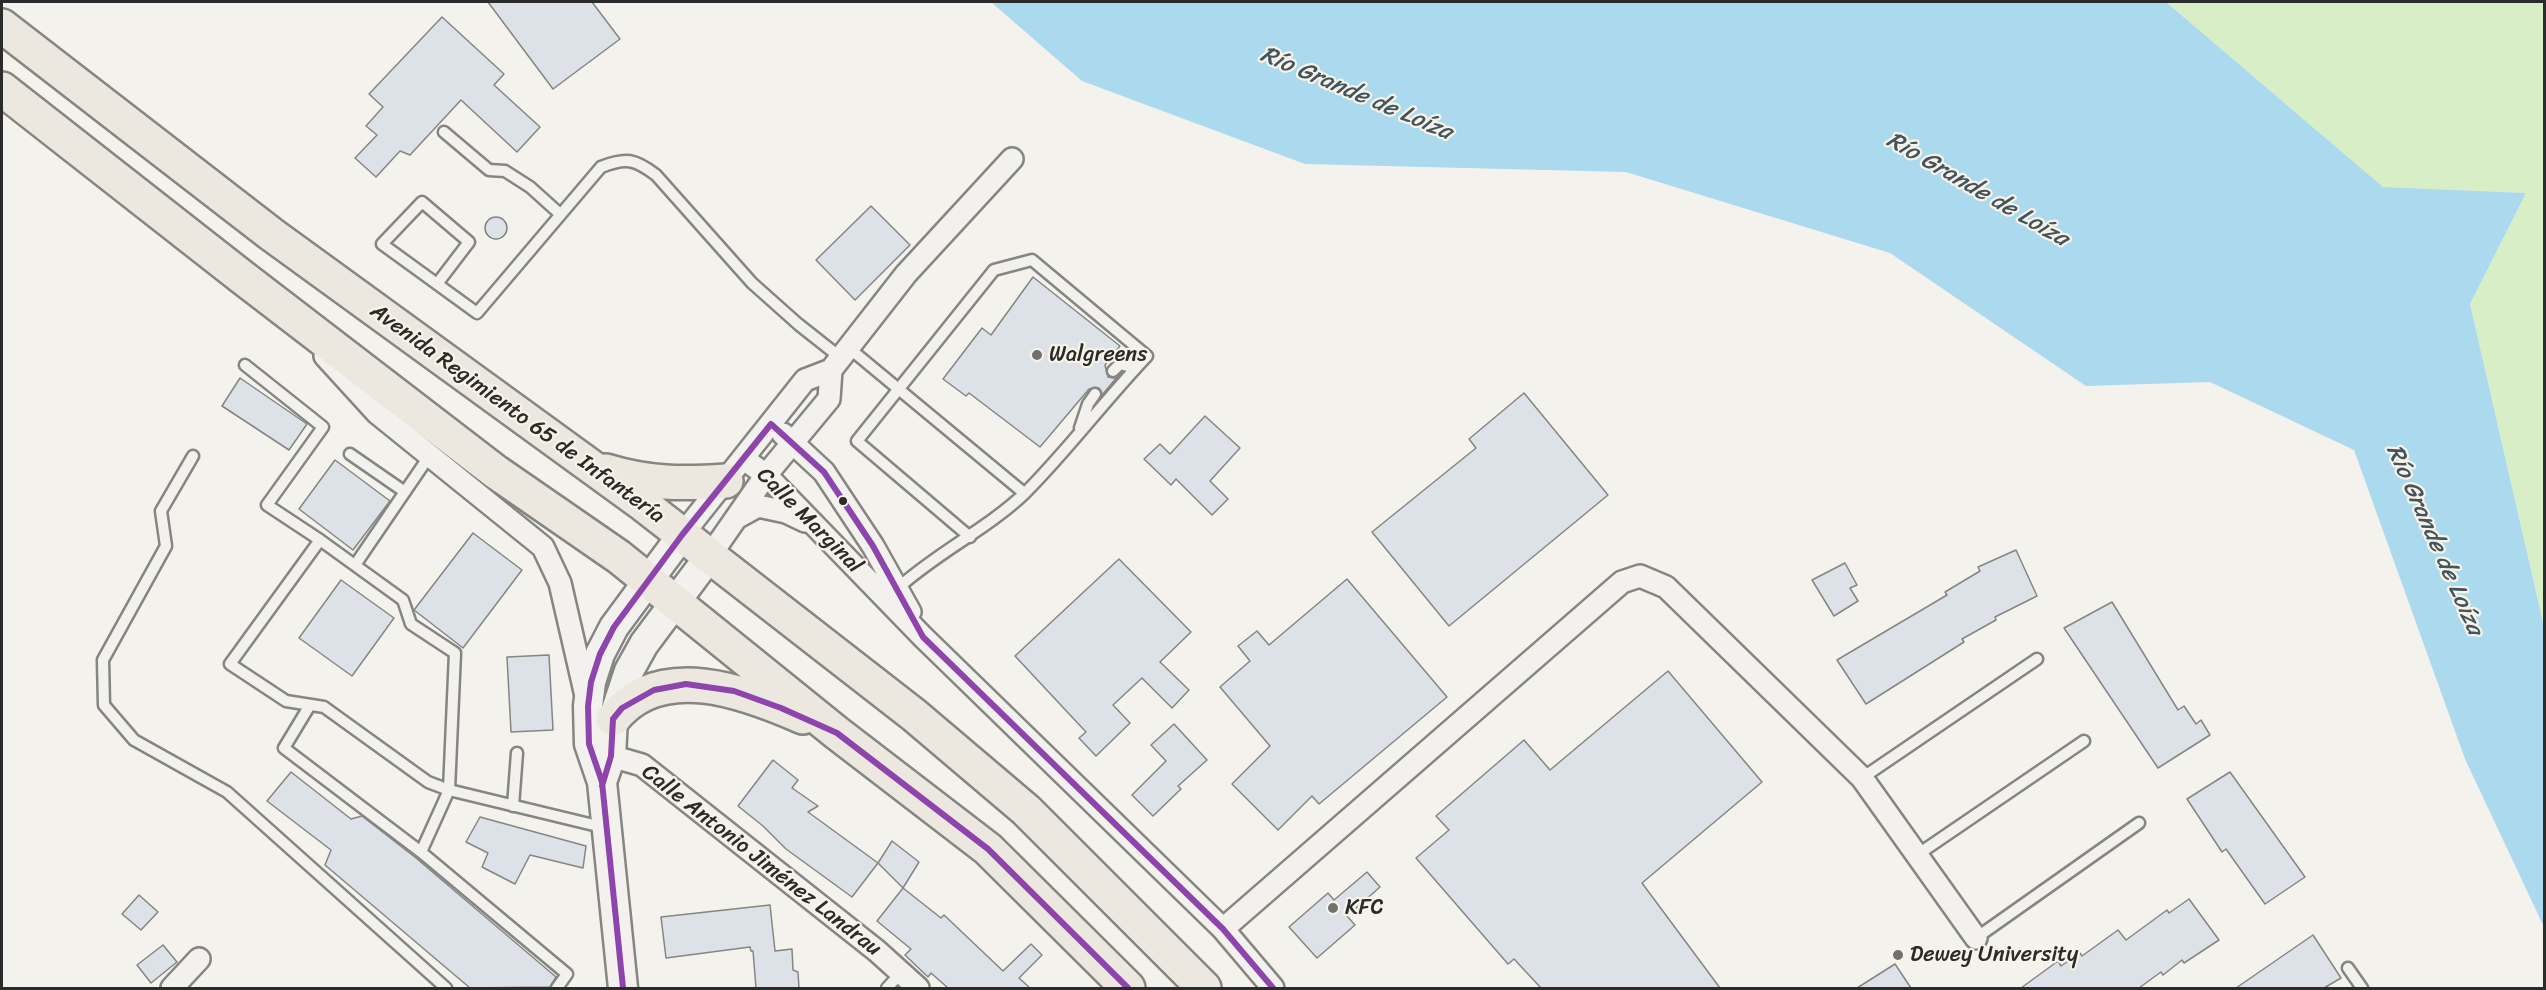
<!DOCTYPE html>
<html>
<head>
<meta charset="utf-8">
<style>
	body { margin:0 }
	#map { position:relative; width:2546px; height:990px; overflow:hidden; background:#f4f2ec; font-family:Sriracha,sans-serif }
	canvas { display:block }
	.frame { position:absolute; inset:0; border:3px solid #2b2b2b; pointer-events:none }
</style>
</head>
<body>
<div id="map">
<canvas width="2546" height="990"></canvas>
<div class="frame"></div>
</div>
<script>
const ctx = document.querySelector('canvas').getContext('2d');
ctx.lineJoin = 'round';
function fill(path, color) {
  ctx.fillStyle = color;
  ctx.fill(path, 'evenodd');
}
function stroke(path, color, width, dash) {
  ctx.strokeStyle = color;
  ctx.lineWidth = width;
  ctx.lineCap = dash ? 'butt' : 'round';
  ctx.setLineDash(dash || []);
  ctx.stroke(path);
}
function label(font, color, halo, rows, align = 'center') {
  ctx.font = font + ' Sriracha,sans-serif';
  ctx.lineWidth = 4.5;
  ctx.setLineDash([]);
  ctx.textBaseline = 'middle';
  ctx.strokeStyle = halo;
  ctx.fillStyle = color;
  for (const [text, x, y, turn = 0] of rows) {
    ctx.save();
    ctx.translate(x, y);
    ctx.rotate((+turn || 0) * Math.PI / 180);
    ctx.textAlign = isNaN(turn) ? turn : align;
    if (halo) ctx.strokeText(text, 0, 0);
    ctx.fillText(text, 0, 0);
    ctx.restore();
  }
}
const green = new Path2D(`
	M 2166,2 L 2544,2 L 2544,627 L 2470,304 L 2526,193 L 2383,187 Z`);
const water = new Path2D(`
	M 991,2 L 2166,2 L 2383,187 L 2526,193 L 2470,304 L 2544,627 L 2544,927 L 2465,759 L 2354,450 L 2210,382 L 2086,386 L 1890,253 L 1626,172 L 1305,164 L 1082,81 Z`);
const building = new Path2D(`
	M 488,2 L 592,2 L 620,39 L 553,89 Z
	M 442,17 L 504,74 L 494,85 L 540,127 L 517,152 L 461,100 L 410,155 L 400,151 L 376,177 L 355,158 L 377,135 L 366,126 L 383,107 L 369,94 Z
	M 871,206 L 910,245 L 855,300 L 816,260 Z
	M485 228a11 11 0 1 1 22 0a11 11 0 1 1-22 0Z
	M 1033,277 L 1120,346 L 1105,365 L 1108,377 L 1114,378 L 1118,376 L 1102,395 L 1099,388 L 1089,389 L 1040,447 L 969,393 L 966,396 L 943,379 L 982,328 L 991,335 Z
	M 240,378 L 307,424 L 289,450 L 222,406 Z
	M 1524,393 L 1608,495 L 1449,626 L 1372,532 L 1476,448 L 1469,439 Z
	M 1205,416 L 1240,448 L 1210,481 L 1228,499 L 1212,515 L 1176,479 L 1171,485 L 1144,459 L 1160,444 L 1170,454 Z
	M 335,460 L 390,501 L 353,550 L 299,509 Z
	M 473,533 L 522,570 L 463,648 L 414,610 Z
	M 2016,550 L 2037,596 L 1995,617 L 1996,620 L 1962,639 L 1964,642 L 1866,704 L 1837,660 L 1947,595 L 1945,592 L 1980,571 L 1978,567 Z
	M 1119,559 L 1191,632 L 1160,662 L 1189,690 L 1172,708 L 1142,678 L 1113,705 L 1130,723 L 1096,756 L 1079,738 L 1086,732 L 1015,656 Z
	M 1845,563 L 1857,585 L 1850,588 L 1858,601 L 1834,616 L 1812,580 Z
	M 1347,579 L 1447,697 L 1319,804 L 1312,796 L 1278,830 L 1232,784 L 1270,746 L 1220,687 L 1250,661 L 1238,646 L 1257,631 L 1269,645 Z
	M 341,580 L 394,618 L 352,676 L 299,638 Z
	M 2112,602 L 2178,710 L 2184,706 L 2196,724 L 2201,720 L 2210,735 L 2158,768 L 2064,628 Z
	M 549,655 L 553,730 L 511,732 L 507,657 Z
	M 1668,671 L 1762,782 L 1642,883 L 1720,988 L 1541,988 L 1514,959 L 1508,964 L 1416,858 L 1449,830 L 1436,816 L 1524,740 L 1550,770 Z
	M 1174,724 L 1207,760 L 1178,786 L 1181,789 L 1153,816 L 1132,795 L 1166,761 L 1151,745 Z
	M 773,760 L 798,780 L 792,788 L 818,806 L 808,812 L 878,863 L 852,897 L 786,849 L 763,826 L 738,806 Z
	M 291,772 L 351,819 L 362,816 L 416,858 L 556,977 L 550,987 L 470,988 L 325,865 L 331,850 L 267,801 Z
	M 2230,772 L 2305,877 L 2265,904 L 2226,849 L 2222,852 L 2187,799 Z
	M 480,817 L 586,846 L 583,868 L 530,855 L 515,884 L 482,867 L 488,853 L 466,842 Z
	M 892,841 L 919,862 L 903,888 L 878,863 Z
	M 1367,872 L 1380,887 L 1347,916 L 1355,925 L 1317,958 L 1289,927 L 1328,893 L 1334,900 Z
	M 903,888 L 941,918 L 944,915 L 1003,971 L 1031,944 L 1042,955 L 1019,978 L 1030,988 L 948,988 L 931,973 L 928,977 L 905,955 L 911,949 L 877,921 Z
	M 139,895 L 158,912 L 141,930 L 122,914 Z
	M 2189,899 L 2219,940 L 2184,963 L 2182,960 L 2163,975 L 2161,972 L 2139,988 L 2021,988 L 2058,961 L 2061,966 L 2080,953 L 2082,956 L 2118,930 L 2126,940 L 2167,910 L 2169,913 Z
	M 770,905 L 775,951 L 792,949 L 793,970 L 798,972 L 799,988 L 756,988 L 753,951 L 751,951 L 750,947 L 666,958 L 661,917 Z
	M 2313,935 L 2341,978 L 2324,988 L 2236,988 Z
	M 163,945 L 177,962 L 151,983 L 137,965 Z
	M 1895,964 L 1911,988 L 1857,988 Z`);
const lane = new Path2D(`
	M 444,132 L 489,170 L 505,171 L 530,187 L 560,214
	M 437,284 L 469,242 L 422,202 L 382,244 L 477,313 L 601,167 C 626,157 635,159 656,175 L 752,283 L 798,324 L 841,358
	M 849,348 L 1024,493
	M 245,365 L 323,427 L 267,505 L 320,540
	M 1113,371 L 1120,364 L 1135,368
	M 1080,428 L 1088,404 L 1095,394
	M 350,454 L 405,492
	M 193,456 L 161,511 L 166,546 L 103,660 L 104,705 L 134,740 L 227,792 L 446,988
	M 355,565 L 430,455
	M 897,589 C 936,553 986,530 1025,493 C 1068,450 1105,400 1147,356 L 1032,260 L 994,270 L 857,441 L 970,537
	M 310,705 L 284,748 L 421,852 L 567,974 L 557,988
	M 1862,778 L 2037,659
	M 513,806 L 517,753
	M 421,852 L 449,790 L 455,653 L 411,624 L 403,600 L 320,540 L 230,664 L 286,701 L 324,707 L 428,782 L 449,790 L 606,828
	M 1917,855 L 2084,741
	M 1976,938 L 2139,823
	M 2348,968 L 2362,988
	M 887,988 L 901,973`);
const street = new Path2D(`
	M 325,356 L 377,413 L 543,547 L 560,583 L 586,696
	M 831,370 L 906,274 L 1012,159
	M 783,434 L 824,472 L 873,546 L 910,612
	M 744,459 L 766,475 L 923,637 L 1223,929 L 1273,988
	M 736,518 L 758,506 L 786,512 L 805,521
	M 682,535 L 805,380 L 831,370 L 829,399 L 766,475 L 709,557
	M 597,756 L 611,756 L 642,765 L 877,951 L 918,988
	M 1223,929 L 1622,582 L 1640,576 L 1666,587 L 1862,778 L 1976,938
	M 172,988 L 199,959`);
const secondary = new Path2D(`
	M 602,782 L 611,756 L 613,719 L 629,671 L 644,644 L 709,557
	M 623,988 L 602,782 L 589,744 L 588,706 L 591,682 L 600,654 L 614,627 L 682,535`);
const primary = new Path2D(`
	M 2,26 L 271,234 L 644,505 L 914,715 L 1026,810 L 1204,988
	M 2,89 L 242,277 L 496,472 L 619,557 L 837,733 L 988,849 L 1128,988
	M 606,471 C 649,484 682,484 726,481
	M 613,719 C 660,659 746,692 803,717`);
const bus1 = new Path2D(`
	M 602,786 L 611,756 L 613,719 L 622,708 L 654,690 L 686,684 L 734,691 L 781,708 L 837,733 L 988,849 L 1128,988
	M 623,988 L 602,782 L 589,744 L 588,706 L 591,682 L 600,654 L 614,627 L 682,535 L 771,424 L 824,472 L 873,546 L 923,637 L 1223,929 L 1273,988`);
const markers = [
	[1037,355,6,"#71716f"],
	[843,501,5,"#2b2b2b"],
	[1333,908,6,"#71716f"],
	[1898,955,6,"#71716f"]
];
const poiNames = [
	["Walgreens",1049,355],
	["KFC",1345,908],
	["Dewey University",1910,955]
];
const streetNames = [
	["Avenida Regimiento 65 de Infantería",517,414,36],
	["Calle Marginal",809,521,45],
	["Calle Antonio Jiménez Landrau",761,861,38]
];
const waterNames = [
	["Río Grande de Loíza",1356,94,23],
	["Río Grande de Loíza",1977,190,30],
	["Río Grande de Loíza",2434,540,66]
];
fill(green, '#d7eec7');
fill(water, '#abd9ed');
fill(building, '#dde2e8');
stroke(building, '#858582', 1.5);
stroke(lane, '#858582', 15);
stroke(street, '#858582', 26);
stroke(secondary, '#858582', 33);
stroke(primary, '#858582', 38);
stroke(lane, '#f2f1ed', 10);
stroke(street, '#f2f1ed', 21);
stroke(secondary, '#f2f1ed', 28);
stroke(primary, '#ede8df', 33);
stroke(bus1, '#8e44ad', 6);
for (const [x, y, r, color] of markers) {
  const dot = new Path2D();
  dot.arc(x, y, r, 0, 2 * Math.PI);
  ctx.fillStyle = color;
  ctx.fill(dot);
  stroke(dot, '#f7f3e8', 2);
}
label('22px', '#2b2b2b', '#f7f3e8', poiNames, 'left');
label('22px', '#2b2b2b', '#f7f3e8', streetNames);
label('italic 24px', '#43545c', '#f7f3e8', waterNames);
</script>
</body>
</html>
